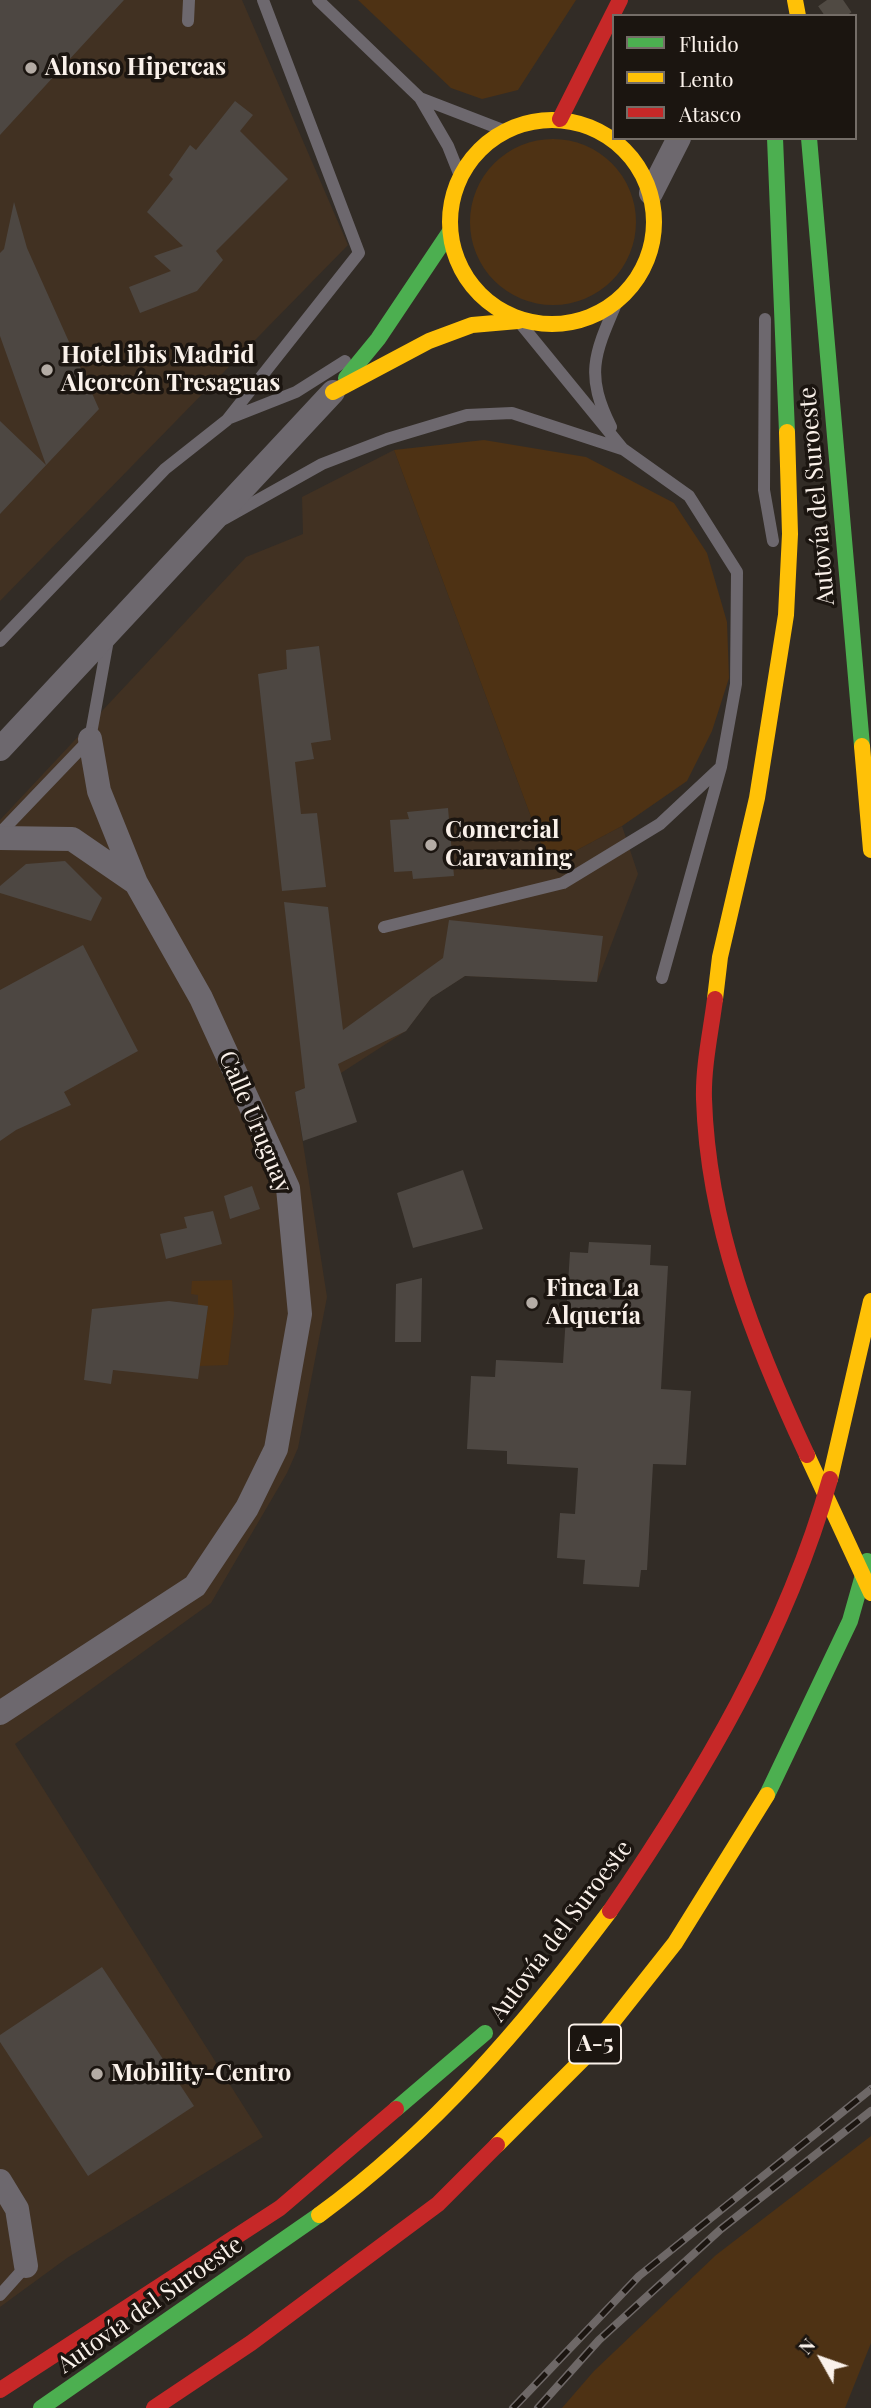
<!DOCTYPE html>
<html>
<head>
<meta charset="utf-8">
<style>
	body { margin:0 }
	#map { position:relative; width:871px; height:2408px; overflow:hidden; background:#322c26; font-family:"Playfair Display",serif }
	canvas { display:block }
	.legend { position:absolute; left:612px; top:14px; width:245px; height:126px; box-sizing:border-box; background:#1b1510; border:2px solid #746d67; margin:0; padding:9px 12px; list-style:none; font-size:21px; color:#faf1ea }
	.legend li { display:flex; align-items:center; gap:14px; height:35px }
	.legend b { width:35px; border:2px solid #746d67 }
	.north { position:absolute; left:787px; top:2324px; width:70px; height:70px; -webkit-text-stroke:5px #1b1510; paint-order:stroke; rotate:310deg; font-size:19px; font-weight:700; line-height:28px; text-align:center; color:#faf1ea }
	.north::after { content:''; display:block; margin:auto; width:24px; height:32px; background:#faf1ea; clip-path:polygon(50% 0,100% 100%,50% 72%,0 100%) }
</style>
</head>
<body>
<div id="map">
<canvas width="871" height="2408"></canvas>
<ul class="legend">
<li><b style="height:9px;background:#4caf50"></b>Fluido</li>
<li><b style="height:9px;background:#ffc107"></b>Lento</li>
<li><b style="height:9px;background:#c62828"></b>Atasco</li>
</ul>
<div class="north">N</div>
</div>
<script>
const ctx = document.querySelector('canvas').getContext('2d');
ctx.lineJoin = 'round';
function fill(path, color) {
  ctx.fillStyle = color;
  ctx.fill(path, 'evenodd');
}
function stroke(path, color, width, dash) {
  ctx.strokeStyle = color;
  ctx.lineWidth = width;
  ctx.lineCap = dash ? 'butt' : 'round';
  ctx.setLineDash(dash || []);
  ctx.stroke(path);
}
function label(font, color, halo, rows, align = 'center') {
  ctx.font = font + ' "Playfair Display",serif';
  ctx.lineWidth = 7;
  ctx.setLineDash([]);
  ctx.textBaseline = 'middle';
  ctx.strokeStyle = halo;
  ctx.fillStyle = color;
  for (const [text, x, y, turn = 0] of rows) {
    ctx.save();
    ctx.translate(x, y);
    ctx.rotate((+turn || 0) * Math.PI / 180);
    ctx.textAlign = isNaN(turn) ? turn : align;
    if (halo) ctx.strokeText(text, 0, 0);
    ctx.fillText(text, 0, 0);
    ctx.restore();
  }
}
const built = new Path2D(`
	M 0,0 L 242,0 L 348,245 L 0,601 Z
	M 394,450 L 549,865 L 622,826 L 638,874 L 597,982 L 465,976 L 431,998 L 406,1031 L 341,1073 L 295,1092 L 327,1297 L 298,1448 L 287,1473 L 211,1603 L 15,1744 L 263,2137 L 67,2258 L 0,2307 L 0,820 L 246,557 L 303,534 L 302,497 Z`);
const green = new Path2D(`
	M 358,0 L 576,0 L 518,90 L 482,99 L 451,88 Z
	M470 222a83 83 0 1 1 166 0a83 83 0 1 1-166 0Z
	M 484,440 L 586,457 L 674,503 L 707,553 L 727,622 L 729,678 L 712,731 L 687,781 L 622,826 L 549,865 L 394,450 Z
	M 232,1280 L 234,1314 L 228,1365 L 199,1366 L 208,1307 L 198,1305 L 198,1295 L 191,1294 L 192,1281 Z
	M 871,2136 L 871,2343 L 845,2408 L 562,2408 L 594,2371 L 716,2255 Z`);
const building = new Path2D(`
	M 0,0 L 124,0 L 0,135 Z
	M 235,101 L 253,115 L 240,131 L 288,179 L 216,251 L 223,260 L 197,291 L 140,313 L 129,287 L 171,271 L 154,256 L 183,246 L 147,212 L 173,179 L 169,175 L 190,145 L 196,150 Z
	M 14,202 L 27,248 L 99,409 L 0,514 L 0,421 L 46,465 L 0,336 L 0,253 L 4,249 Z
	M 319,646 L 331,740 L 311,743 L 314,759 L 295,762 L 301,814 L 317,813 L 326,887 L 282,891 L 258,674 L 287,669 L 286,650 Z
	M 448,808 L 454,876 L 413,879 L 412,871 L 394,872 L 390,820 L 409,819 L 407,812 Z
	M 65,861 L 102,898 L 91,921 L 0,893 L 0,886 L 26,864 Z
	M 284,902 L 328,907 L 343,1030 L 443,958 L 449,920 L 603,936 L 597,982 L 465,976 L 431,998 L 406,1031 L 338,1064 L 357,1122 L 303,1141 L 295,1092 L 305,1088 Z
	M 83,945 L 138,1051 L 64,1092 L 71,1105 L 16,1130 L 0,1141 L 0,990 Z
	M 463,1170 L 483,1229 L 413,1248 L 397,1193 Z
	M 252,1186 L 260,1209 L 230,1219 L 224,1196 Z
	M 213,1211 L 222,1244 L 166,1259 L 160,1234 L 187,1228 L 184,1217 Z
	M 589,1242 L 651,1245 L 650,1265 L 668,1266 L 661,1389 L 691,1391 L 686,1465 L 653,1464 L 647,1570 L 641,1570 L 639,1587 L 583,1584 L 585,1560 L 557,1558 L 560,1513 L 575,1514 L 578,1468 L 507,1464 L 507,1451 L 467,1449 L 471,1376 L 495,1377 L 496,1360 L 563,1363 L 570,1252 L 588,1253 Z
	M 422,1278 L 421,1342 L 395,1342 L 396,1284 Z
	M 169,1301 L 208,1306 L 198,1379 L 113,1370 L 111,1384 L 84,1380 L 92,1309 Z
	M 102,1967 L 194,2106 L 88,2176 L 0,2042 L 0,2035 Z`);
const streetTunnel = new Path2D(`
	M 825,16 L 848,0`);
const lane = new Path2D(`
	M 318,0 L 420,98 L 448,146 L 460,176
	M 188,21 L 189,0
	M 420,98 L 503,130
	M 765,319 L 764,490 L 773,541
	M 520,323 L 623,449 L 689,496 L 737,572 L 736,684 L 721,767 L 662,978
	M 230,418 L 296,392 L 345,361
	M 611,427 C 585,375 594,355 616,304
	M 224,519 L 322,464 L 387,439 L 467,415 L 512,413 L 622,449
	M 0,641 L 165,469 L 227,420 L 359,253 L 263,0
	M 0,833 L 90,739 L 108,640
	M 384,927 L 563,883 L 660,824 L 721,767
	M 0,2295 L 26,2266`);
const street = new Path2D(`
	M 651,193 L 679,138
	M 0,749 L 333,392
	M 0,838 L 72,839 L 136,883 L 99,791 L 90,739
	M 0,1713 L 195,1586 L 247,1508 L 276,1449 L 300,1314 L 288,1188 L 201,998 L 136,883
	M 0,2181 L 17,2209 L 26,2266`);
const fast = new Path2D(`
	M 775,138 L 787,432
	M 809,138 L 862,746
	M 346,378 L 378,339 L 449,233
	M 767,1795 L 850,1621 L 867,1561
	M 396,2109 L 485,2033
	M 41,2408 L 319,2215`);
const slow = new Path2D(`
	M 795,0 L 798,16
	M450 222a102 102 0 1 1 204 0a102 102 0 1 1-204 0Z
	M 333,392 L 429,341 L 472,325 L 518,321
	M 862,746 L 871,850
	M 715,999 L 720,957 L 757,798 L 786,615 L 790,534 L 787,432
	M 807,1455 L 871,1593
	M 830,1479 L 871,1301
	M 497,2145 L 584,2058 L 675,1943 L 767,1795
	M 319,2215 C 434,2131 525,2024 610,1911`);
const jam = new Path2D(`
	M 560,119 L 620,0
	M 715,999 C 711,1031 703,1066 704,1099 C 708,1226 754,1342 807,1455
	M 610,1911 C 701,1778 786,1635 830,1479
	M 0,2390 L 280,2208 L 396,2109
	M 154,2408 L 251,2343 L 438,2204 L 497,2145`);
const rail = new Path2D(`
	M 513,2408 L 639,2276 L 871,2089
	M 538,2408 L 599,2340 L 721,2229 L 871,2111`);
const markers = [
	[31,68,7,"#b4aca5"],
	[47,370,7,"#b4aca5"],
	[431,845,7,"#b4aca5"],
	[532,1303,7,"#b4aca5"],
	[97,2074,7,"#b4aca5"]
];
const shields = [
	[595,2044,52]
];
const shieldNames = [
	["A-5",595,2044]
];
const poiNames = [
	["Alonso Hipercas",45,68],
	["Hotel ibis Madrid",61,356],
	["Alcorcón Tresaguas",61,384],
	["Comercial",445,831],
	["Caravaning",445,859],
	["Finca La",546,1289],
	["Alquería",546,1317],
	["Mobility-Centro",111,2074]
];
const streetNames = [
	["Autovía del Suroeste",817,496,-95],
	["Calle Uruguay",255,1122,67],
	["Autovía del Suroeste",561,1931,-53],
	["Autovía del Suroeste",150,2305,-35]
];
fill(built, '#413122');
fill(green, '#4e3214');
fill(building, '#4d4742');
stroke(streetTunnel, '#504a43', 24, [24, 12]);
stroke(lane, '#6d686e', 12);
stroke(street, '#6d686e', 24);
stroke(fast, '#4caf50', 16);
stroke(slow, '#ffc107', 16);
stroke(jam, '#c62828', 16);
stroke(rail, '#6e6867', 8);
stroke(rail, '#1b1510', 5, [16]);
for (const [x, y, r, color] of markers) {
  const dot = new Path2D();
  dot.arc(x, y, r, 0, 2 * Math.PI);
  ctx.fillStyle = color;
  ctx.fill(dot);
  stroke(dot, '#1b1510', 2.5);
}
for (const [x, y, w] of shields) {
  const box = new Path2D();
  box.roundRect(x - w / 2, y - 19.5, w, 39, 5);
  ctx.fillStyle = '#1b1510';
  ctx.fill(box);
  stroke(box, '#faf1ea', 2);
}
label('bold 23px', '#faf1ea', null, shieldNames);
label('bold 24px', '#faf1ea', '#1b1510', poiNames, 'left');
label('24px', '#faf1ea', '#1b1510', streetNames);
</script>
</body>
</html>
